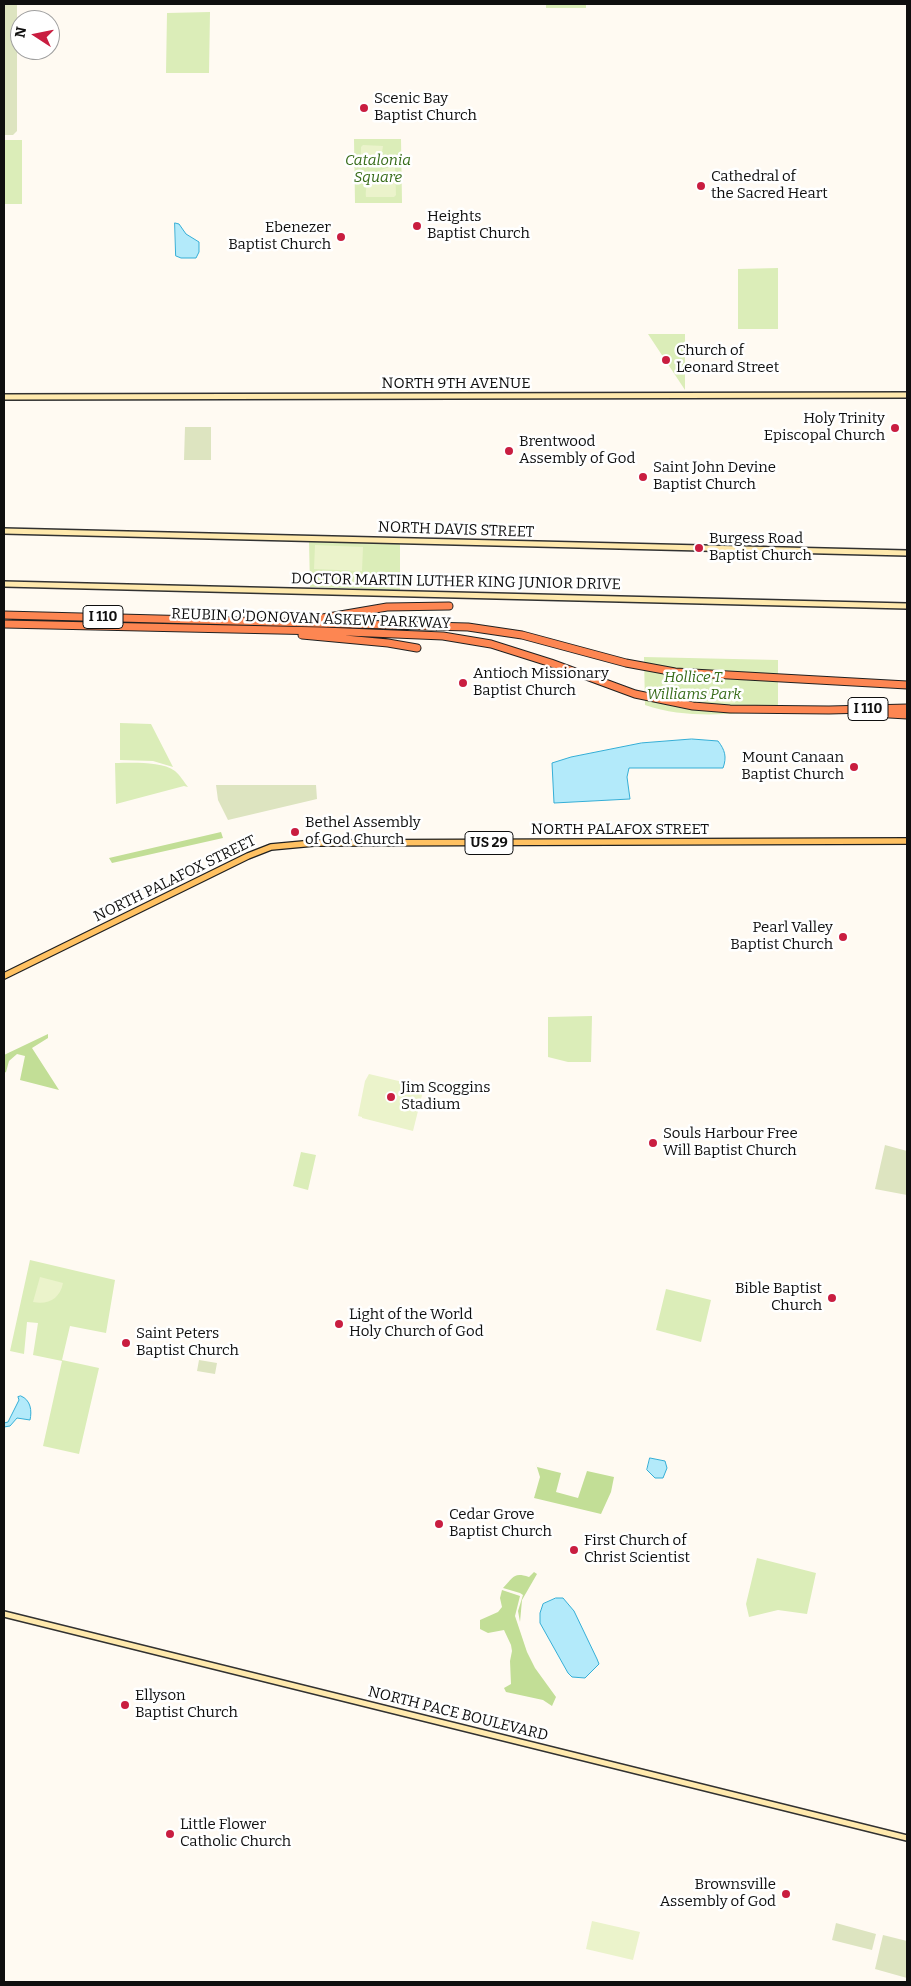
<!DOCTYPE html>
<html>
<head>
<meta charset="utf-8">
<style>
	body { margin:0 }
	#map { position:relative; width:911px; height:1986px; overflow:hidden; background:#fffaf2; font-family:Bitter,serif }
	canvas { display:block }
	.frame { position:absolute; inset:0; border:5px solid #0f0f0f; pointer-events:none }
	.north { position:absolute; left:10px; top:10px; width:50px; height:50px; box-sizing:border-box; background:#fff; border:1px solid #9f9f9f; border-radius:50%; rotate:281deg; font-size:14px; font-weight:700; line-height:20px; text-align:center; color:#0f0f0f }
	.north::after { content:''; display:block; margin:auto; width:18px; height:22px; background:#c91d40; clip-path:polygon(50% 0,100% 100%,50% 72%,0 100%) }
</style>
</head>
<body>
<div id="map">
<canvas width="911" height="1986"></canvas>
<div class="frame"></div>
<div class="north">N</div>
</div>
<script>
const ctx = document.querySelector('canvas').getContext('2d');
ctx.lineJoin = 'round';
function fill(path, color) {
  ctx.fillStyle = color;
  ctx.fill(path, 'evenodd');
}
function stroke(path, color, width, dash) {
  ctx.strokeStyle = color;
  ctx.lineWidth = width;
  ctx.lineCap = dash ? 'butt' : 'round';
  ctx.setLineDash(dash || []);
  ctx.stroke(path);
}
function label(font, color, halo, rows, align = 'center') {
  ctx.font = font + ' Bitter,serif';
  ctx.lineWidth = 5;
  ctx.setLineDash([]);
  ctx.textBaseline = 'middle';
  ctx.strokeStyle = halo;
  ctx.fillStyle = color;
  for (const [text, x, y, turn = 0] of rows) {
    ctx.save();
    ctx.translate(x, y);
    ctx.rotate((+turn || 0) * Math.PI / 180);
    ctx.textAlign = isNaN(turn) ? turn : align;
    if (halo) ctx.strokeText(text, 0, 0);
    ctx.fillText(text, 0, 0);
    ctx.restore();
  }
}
const green = new Path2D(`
	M 546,4 L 586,4 L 586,8 L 546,8 Z
	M 210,12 L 209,73 L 166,73 L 167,13 Z
	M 354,139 L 401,139 L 402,203 L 355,203 Z
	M 4,140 L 22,140 L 22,204 L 4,204 Z
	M 778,268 L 778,329 L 738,329 L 738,269 Z
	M 648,334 L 685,334 L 685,390 Z
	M 309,541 L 400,544 L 400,590 L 310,587 Z
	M 644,657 L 778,660 L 778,711 C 733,713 688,720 645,705 Z
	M 120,723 L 151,724 L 173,767 L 153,761 L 120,760 Z
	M 115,763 C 132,763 161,761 175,771 C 180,775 184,782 188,787 L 184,786 L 116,804 Z
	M 592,1016 L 591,1062 L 568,1062 L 548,1057 L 548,1017 Z
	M 301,1152 L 316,1155 L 308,1190 L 293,1186 Z
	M 30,1260 L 115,1280 L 106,1333 L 70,1326 L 62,1360 L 99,1368 L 79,1454 L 43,1446 L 62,1361 L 33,1355 L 38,1323 L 27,1322 L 24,1354 L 10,1351 Z
	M 666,1289 L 711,1300 L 701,1342 L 656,1330 Z
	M 757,1558 L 816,1573 L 807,1614 L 778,1610 L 749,1617 L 746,1604 Z`);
const forest = new Path2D(`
	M 221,832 L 223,838 L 112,863 L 109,858 Z
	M 48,1034 L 48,1038 L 32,1048 L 59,1090 L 20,1080 L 25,1056 L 17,1054 L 9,1061 L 6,1072 L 4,1073 L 4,1055 Z
	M 535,1461 L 537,1467 L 561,1473 L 556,1492 L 578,1498 L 587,1471 L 614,1477 L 611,1492 L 601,1514 L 534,1498 L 540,1477 Z
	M 534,1572 L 537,1574 L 522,1600 L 520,1622 L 518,1611 L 523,1595 L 520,1593 L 503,1588 C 514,1577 513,1572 529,1577 Z
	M 502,1590 L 520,1596 L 515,1616 L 527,1652 L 535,1668 L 556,1697 L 552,1706 L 543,1700 L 506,1692 L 504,1688 L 511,1684 L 510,1661 L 512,1651 L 511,1645 L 504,1630 L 488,1633 L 480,1629 L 480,1620 L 498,1612 L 502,1607 L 500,1598 Z`);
const cemetery = new Path2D(`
	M 4,4 L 17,4 L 17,131 L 13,135 L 4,135 Z
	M 185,427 L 211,427 L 211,460 L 184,460 Z
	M 216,785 L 316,785 L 317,799 L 228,820 L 218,800 Z
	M 885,1145 L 907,1151 L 907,1195 L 875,1189 Z
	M 199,1360 L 217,1363 L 215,1374 L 197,1371 Z
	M 836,1923 L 876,1934 L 872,1950 L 832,1940 Z
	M 883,1935 L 907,1941 L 907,1978 L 875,1969 Z`);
const pitch = new Path2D(`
	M 363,145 L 383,146 C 382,159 374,166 361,166 L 361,147 Z
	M 395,167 L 396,195 L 394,197 L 366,197 C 364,179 378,167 395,167 Z
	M 315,545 L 363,547 L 362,571 L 314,569 Z
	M 687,693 L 736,695 L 735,703 L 687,701 Z
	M 369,1074 L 424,1087 L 413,1131 L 362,1118 L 362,1117 L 358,1116 L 365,1081 Z
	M 40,1277 L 63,1283 C 60,1299 48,1305 33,1302 Z
	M 592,1921 L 640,1932 L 633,1960 L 586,1949 Z`);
const water = new Path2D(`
	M 175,223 L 179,224 L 186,234 L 199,242 L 199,252 L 196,258 L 181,258 L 176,256 Z
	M 692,739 L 718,741 C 725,750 727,757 723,768 L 629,768 L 627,777 L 630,799 L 554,803 L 552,763 L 571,757 L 641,743 Z
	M 21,1396 C 31,1400 32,1411 30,1420 L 17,1418 L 10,1426 L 4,1427 L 4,1423 L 8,1422 L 19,1400 L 18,1397 Z
	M 650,1458 L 665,1461 L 667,1468 L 663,1478 L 655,1478 L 647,1470 Z
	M 556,1598 L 563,1598 L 574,1611 L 597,1659 L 599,1664 L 585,1678 L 572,1677 L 568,1673 L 540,1623 L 540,1613 L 543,1604 Z`);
const secondary = new Path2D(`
	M 4,397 L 907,395
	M 4,531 L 907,553
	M 4,584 L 907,606
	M 4,1614 L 907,1838`);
const primary = new Path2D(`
	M 4,976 L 248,856 L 271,847 L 314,843 L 907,841`);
const motorway = new Path2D(`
	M 4,615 L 468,627 L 522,635 L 626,663 L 675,672 L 907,685
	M 311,620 L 387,607 L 449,606
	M 4,624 L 323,631 L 443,636 L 491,644 L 551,663 L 635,694 L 693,706 L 730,709 L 829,710 L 907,708
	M 302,635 L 388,643 L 417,648
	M 872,713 L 907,715`);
const markers = [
	[364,108,5,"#c91d40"],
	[701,186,5,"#c91d40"],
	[417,226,5,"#c91d40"],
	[341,237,5,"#c91d40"],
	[666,360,5,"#c91d40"],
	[895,428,5,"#c91d40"],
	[509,451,5,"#c91d40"],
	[643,477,5,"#c91d40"],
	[699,548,5,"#c91d40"],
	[463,683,5,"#c91d40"],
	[854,767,5,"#c91d40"],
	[295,832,5,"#c91d40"],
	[843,937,5,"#c91d40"],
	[391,1097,5,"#c91d40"],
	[653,1143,5,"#c91d40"],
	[832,1298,5,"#c91d40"],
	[339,1324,5,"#c91d40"],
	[126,1343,5,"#c91d40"],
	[439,1524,5,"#c91d40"],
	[574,1550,5,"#c91d40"],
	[125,1705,5,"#c91d40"],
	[170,1834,5,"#c91d40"],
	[786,1894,5,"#c91d40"]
];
const shields = [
	[103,617,40],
	[868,709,40],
	[489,843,48]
];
const shieldNames = [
	["I 110",103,617],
	["I 110",868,709],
	["US 29",489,843]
];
const poiNames = [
	["Scenic Bay",374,99],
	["Baptist Church",374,116],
	["Cathedral of",711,177],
	["the Sacred Heart",711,194],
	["Heights",427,217],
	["Baptist Church",427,234],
	["Ebenezer",331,228,"right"],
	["Baptist Church",331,245,"right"],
	["Church of",676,351],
	["Leonard Street",676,368],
	["Holy Trinity",885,419,"right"],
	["Episcopal Church",885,436,"right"],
	["Brentwood",519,442],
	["Assembly of God",519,459],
	["Saint John Devine",653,468],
	["Baptist Church",653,485],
	["Burgess Road",709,539],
	["Baptist Church",709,556],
	["Antioch Missionary",473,674],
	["Baptist Church",473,691],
	["Mount Canaan",844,758,"right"],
	["Baptist Church",844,775,"right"],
	["Bethel Assembly",305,823],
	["of God Church",305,840],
	["Pearl Valley",833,928,"right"],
	["Baptist Church",833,945,"right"],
	["Jim Scoggins",401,1088],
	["Stadium",401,1105],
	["Souls Harbour Free",663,1134],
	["Will Baptist Church",663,1151],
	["Bible Baptist",822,1289,"right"],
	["Church",822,1306,"right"],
	["Light of the World",349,1315],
	["Holy Church of God",349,1332],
	["Saint Peters",136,1334],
	["Baptist Church",136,1351],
	["Cedar Grove",449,1515],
	["Baptist Church",449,1532],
	["First Church of",584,1541],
	["Christ Scientist",584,1558],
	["Ellyson",135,1696],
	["Baptist Church",135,1713],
	["Little Flower",180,1825],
	["Catholic Church",180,1842],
	["Brownsville",776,1885,"right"],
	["Assembly of God",776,1902,"right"]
];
const parkNames = [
	["Catalonia",378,161],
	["Square",378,178],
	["Hollice T.",694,678],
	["Williams Park",694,695]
];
const streetNames = [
	["NORTH 9TH AVENUE",456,384],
	["NORTH DAVIS STREET",456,530,2],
	["DOCTOR MARTIN LUTHER KING JUNIOR DRIVE",456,582,1],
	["REUBIN O'DONOVAN ASKEW PARKWAY",311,619,2],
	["NORTH PALAFOX STREET",620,830],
	["NORTH PALAFOX STREET",175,879,-26],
	["NORTH PACE BOULEVARD",458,1714,14]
];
fill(green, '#dbedb8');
fill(forest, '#c2de96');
fill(cemetery, '#dde4c0');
fill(pitch, '#ebf3cb');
fill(water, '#b3eafa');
stroke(water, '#35aed6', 1);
stroke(secondary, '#313131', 8);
stroke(primary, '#202020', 8);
stroke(motorway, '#202020', 9);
stroke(secondary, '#ffe9ad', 5);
stroke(primary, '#ffc162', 5.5);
stroke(motorway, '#fd8652', 7);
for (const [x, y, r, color] of markers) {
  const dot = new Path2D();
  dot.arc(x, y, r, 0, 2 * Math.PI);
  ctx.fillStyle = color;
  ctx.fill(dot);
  stroke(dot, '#fff', 2);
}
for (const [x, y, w] of shields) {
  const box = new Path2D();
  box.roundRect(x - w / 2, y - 11.5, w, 23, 4);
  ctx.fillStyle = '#fff';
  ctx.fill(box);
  stroke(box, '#0f0f0f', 1);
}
label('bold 14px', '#0f0f0f', null, shieldNames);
label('15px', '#0f0f0f', '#fff', poiNames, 'left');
label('italic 15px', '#386c1a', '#fff', parkNames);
label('15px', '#0f0f0f', '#fff', streetNames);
</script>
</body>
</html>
